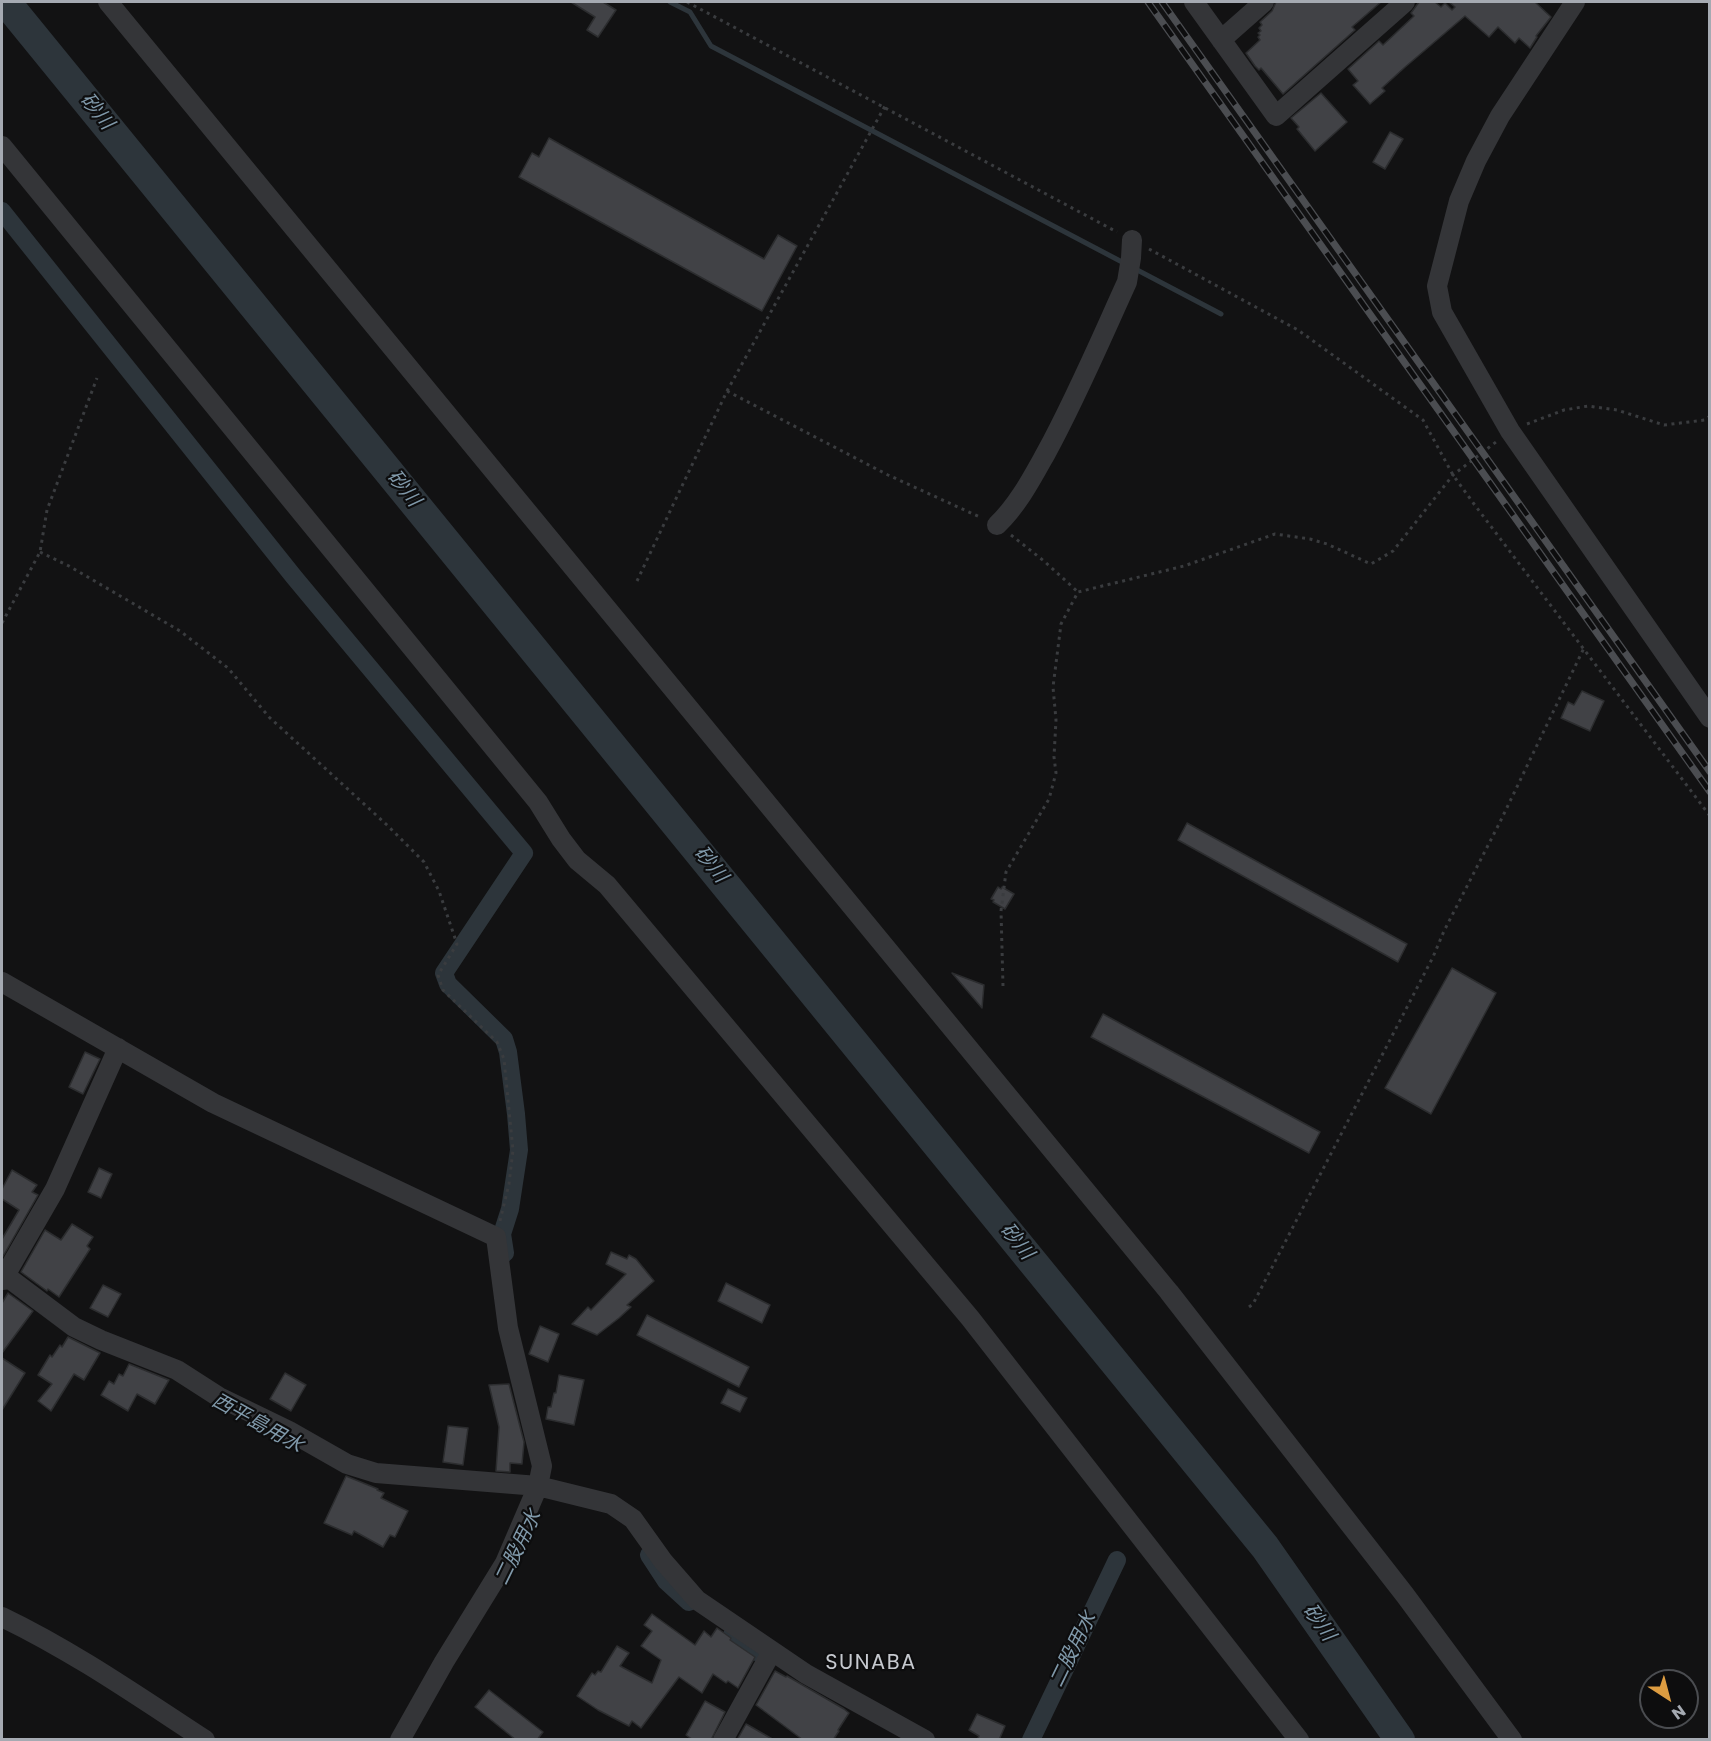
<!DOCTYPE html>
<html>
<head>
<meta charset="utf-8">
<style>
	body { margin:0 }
	#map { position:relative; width:1711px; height:1741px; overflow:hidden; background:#121213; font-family:Poppins,sans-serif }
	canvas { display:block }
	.frame { position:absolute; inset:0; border:3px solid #a5aab2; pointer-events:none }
	.north { position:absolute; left:1639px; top:1669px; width:60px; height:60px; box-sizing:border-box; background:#0d0d0e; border:2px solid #4a4c50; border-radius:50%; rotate:144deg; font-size:16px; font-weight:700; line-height:24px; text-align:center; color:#a5aab2 }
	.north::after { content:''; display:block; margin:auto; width:21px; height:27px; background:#dc9c41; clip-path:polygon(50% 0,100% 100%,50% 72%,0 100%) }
</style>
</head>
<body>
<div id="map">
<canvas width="1711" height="1741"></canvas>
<div class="frame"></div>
<div class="north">N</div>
</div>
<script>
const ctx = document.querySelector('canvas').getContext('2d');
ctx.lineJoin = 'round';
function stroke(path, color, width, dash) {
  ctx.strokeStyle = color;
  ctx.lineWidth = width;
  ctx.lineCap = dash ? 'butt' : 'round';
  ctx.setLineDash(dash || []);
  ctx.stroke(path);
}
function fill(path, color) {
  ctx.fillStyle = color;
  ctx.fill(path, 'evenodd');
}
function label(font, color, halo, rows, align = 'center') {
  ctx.font = font + ' Poppins,"Noto Sans JP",sans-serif';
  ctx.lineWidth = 4.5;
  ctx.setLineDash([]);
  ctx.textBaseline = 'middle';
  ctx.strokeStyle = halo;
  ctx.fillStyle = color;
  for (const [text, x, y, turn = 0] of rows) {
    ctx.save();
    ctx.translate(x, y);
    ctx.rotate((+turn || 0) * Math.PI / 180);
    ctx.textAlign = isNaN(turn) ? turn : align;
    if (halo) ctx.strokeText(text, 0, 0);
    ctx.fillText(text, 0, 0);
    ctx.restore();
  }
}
const stream = new Path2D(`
	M 670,2 L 690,12 L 711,46 L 1221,314`);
const canal = new Path2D(`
	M 2,211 L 294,577 L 524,853 L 444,973 L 448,984 L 504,1039 L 508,1052 L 516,1114 L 519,1150 L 510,1209 L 502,1234 L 505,1253
	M 649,1555 L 666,1581 L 689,1602
	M 732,1635 L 756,1652
	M 1031,1740 L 1117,1560`);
const river = new Path2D(`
	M 6,2 L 1265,1547 L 1400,1740`);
const building = new Path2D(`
	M 571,2 L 603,2 L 616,10 L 598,37 L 587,30 L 595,17 Z
	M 1276,2 L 1381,2 L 1352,27 L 1355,30 L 1283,94 L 1261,68 L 1259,70 L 1255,66 L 1246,53 L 1260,40 L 1258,37 L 1260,35 L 1258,33 L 1261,31 L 1259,28 L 1262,25 L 1260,22 L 1272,11 Z
	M 1419,2 L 1435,2 L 1441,7 L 1445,3 L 1452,10 L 1455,7 L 1449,2 L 1535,2 L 1551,17 L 1536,36 L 1537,37 L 1530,48 L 1519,38 L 1515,43 L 1498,27 L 1489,37 L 1465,16 L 1404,68 L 1382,88 L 1385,91 L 1370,104 L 1353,85 L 1358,81 L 1348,69 L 1379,41 L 1383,45 L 1414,16 L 1411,13 Z
	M 1321,93 L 1347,122 L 1315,151 L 1297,129 L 1299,127 L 1291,118 Z
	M 1390,132 L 1403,139 L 1385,169 L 1373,162 Z
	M 549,138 L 764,259 L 778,235 L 797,246 L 762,311 L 519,177 L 532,153 L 539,157 Z
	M 1582,691 L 1604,701 L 1590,731 L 1561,718 L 1568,702 L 1574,705 Z
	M 1187,823 L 1407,944 L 1398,962 L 1178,840 Z
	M 998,887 L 1001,889 L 1002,887 L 1014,894 L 1005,909 L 993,902 L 994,900 L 991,899 Z
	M 1452,968 L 1496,993 L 1431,1114 L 1385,1088 Z
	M 952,973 L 984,985 L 982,1008 Z
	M 1103,1014 L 1320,1132 L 1309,1153 L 1091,1037 Z
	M 85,1052 L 100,1059 L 83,1094 L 69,1087 Z
	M 99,1168 L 112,1174 L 101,1198 L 88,1192 Z
	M 12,1170 L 37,1185 L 32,1192 L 38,1195 L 2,1258 L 2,1239 L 19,1210 L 2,1199 L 2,1189 Z
	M 72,1224 L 93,1237 L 87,1246 L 90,1249 L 59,1297 L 48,1289 L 47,1291 L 21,1272 L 45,1230 L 61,1240 Z
	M 611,1252 L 627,1259 L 629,1255 L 636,1259 L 654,1281 L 627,1305 L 631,1307 L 619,1318 L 597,1335 L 572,1324 L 588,1307 L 591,1310 L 626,1274 L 606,1264 Z
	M 726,1283 L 770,1305 L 762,1323 L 718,1301 Z
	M 103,1285 L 121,1294 L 108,1317 L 90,1308 Z
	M 8,1293 L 33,1311 L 2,1353 L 2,1303 Z
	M 647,1315 L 749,1367 L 739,1387 L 637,1335 Z
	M 540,1326 L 559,1334 L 548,1362 L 529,1354 Z
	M 68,1337 L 100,1353 L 84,1380 L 74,1374 L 51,1411 L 38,1401 L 52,1384 L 38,1375 L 50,1355 L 52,1357 L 60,1345 L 62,1347 Z
	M 2,1358 L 25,1373 L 2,1410 Z
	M 129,1364 L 169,1380 L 155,1404 L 137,1394 L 128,1411 L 101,1395 L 109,1381 L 114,1384 L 119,1374 L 123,1376 Z
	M 285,1373 L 306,1385 L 291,1411 L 270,1399 Z
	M 559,1375 L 584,1380 L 574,1425 L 546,1419 L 548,1407 L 551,1407 L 554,1393 L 556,1393 Z
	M 509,1384 L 524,1442 L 522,1464 L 510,1463 L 510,1472 L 496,1471 L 499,1427 L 489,1385 Z
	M 728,1389 L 747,1398 L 740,1412 L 721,1403 Z
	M 448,1426 L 468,1428 L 463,1465 L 443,1462 Z
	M 346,1476 L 378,1489 L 377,1490 L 384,1493 L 381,1498 L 408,1511 L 395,1537 L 390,1535 L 383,1547 L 354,1531 L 352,1535 L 324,1523 Z
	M 652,1614 L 695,1645 L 704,1631 L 711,1637 L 717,1628 L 731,1638 L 730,1640 L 755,1657 L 738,1688 L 728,1681 L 726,1683 L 713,1674 L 702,1693 L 679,1677 L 641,1728 L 632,1721 L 629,1726 L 598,1710 L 577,1696 L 592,1673 L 595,1675 L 598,1671 L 601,1672 L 617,1646 L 629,1653 L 620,1666 L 652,1683 L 661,1660 L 641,1646 L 652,1631 L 644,1625 Z
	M 775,1671 L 786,1677 L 787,1676 L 844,1709 L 849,1713 L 838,1730 L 839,1731 L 833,1740 L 803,1740 L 756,1705 Z
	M 489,1690 L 543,1732 L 537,1740 L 516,1740 L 475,1707 Z
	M 705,1701 L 725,1712 L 711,1740 L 693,1740 L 686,1735 Z
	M 977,1714 L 1005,1726 L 999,1740 L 977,1740 L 979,1736 L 969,1730 Z
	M 746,1724 L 748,1725 L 774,1740 L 737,1740 Z`);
const path = new Path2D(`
	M 687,2 L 1117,232
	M 1149,249 L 1298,330 L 1423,420 L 1453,475 L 1474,504 L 1710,816
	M 727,391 L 888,475 L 982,518
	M 1527,424 L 1564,410 L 1588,406 L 1617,410 L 1664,425 L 1705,420 L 1710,416
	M 1011,535 L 1044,561 L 1078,592
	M 40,552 L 69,566 L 180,631 L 228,668 L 269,717 L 387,825 L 424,862 L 439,891 L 457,944 L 438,975 L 443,990 L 497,1042 L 504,1059 L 513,1150 L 509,1184 L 500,1221
	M 637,581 L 727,391 L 885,106
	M 2,623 L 40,552 L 47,510 L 97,378
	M 1003,986 L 1001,911 L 1006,872 L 1049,799 L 1056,773 L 1054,757 L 1056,720 L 1053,687 L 1061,624 L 1078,592 L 1184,566 L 1275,534 L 1310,539 L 1327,544 L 1371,564 L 1393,551 L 1453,475 L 1496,442
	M 1249,1307 L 1253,1304 L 1433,957 L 1444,931 L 1499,824 L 1584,648`);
const street = new Path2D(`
	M 108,2 L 1169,1292 L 1405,1595 L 1512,1740
	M 1194,2 L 1276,116 L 1405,2
	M 1575,2 L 1500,116 L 1476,161 L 1459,201 L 1437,286 L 1442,312 L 1510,431 L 1710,718
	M 1221,40 L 1264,2
	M 2,146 L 538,802 L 561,839 L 577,860 L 607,885 L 970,1318 L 1299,1740
	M 997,525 C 1018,505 1032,478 1046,453 C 1076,398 1101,339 1127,282 L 1131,258 L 1132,240
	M 2,982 L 213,1103 L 496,1237 L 508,1328 L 542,1466 L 538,1486 L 505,1563 L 444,1662 L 400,1740
	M 6,1279 L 7,1272 L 55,1189 L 118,1048
	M 2,1280 L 10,1279 L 74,1327 L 101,1340 L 177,1370 L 219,1397 L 289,1431 L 347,1464 L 376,1473 L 538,1486 L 611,1504 L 633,1519 L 663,1561 L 697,1600 L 806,1674 L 925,1740
	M 2,1617 C 73,1651 139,1697 205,1740
	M 723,1740 L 772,1651`);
const rail = new Path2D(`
	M 1148,2 L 1710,792
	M 1162,2 L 1710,772`);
const waterNames = [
	["砂川",96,112,51],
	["砂川",403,489,51],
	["砂川",710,865,51],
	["砂川",1016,1242,51],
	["西平島用水",257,1424,29],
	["二股用水",519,1548,-64],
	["砂川",1318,1623,55],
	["二股用水",1074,1650,-64]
];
const quarterNames = [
	["SUNABA",871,1664]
];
stroke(stream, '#2d353b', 5);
stroke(canal, '#2d353b', 18);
stroke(river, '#2d353b', 30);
fill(building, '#414246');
stroke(building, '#2c2d2f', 1.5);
stroke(path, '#3a3c3f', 3, [3, 4.5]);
stroke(street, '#343538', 20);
stroke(rail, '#4b4d51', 7);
stroke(rail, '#0d0d0e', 4.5, [14]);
label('italic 20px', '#8099aa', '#0d0d0e', waterNames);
ctx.letterSpacing = '1.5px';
label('21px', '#c6c9cf', '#0d0d0e', quarterNames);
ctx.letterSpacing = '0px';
</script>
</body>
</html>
